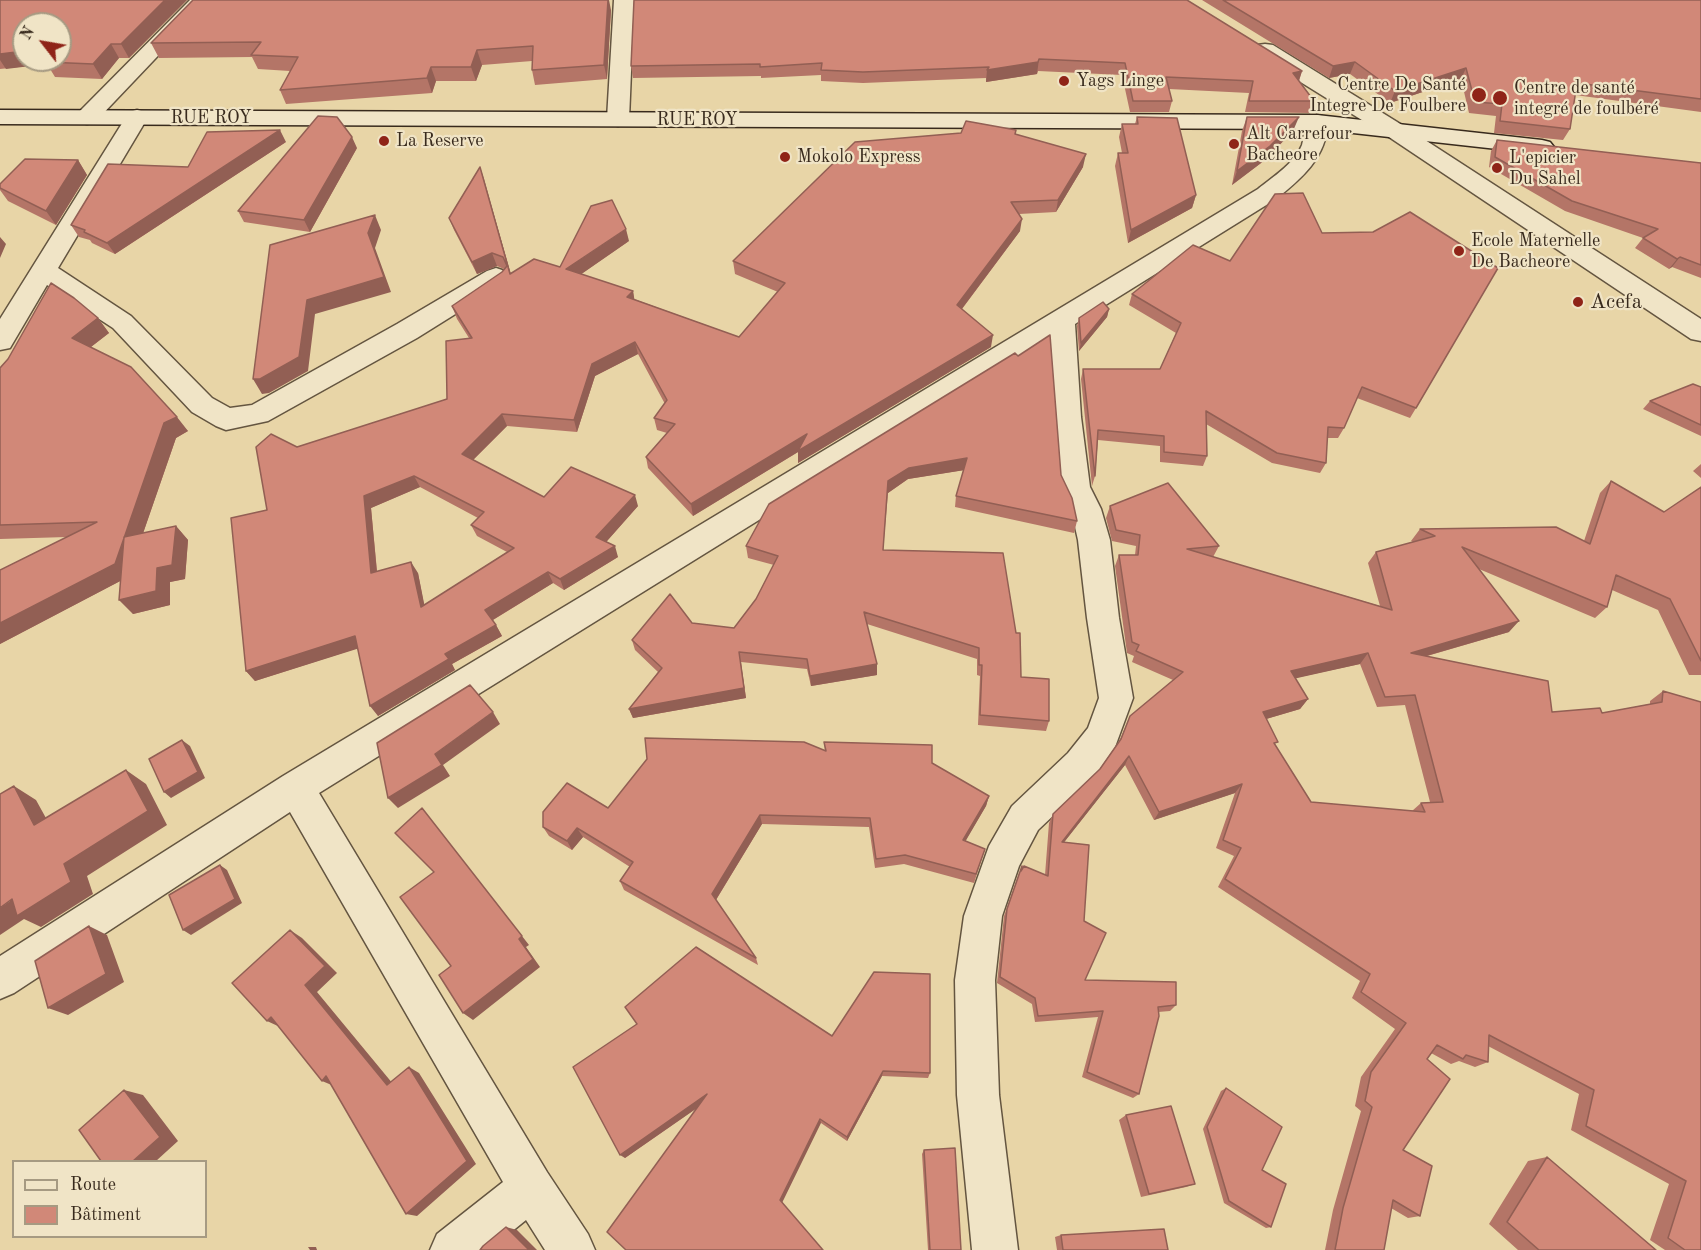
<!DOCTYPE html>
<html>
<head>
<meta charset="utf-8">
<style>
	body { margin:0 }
	#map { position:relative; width:1701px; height:1250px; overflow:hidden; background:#e8d5a7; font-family:"Old Standard TT",serif }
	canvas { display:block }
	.legend { position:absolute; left:12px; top:1160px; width:195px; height:78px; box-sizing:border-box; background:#f0e4c6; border:2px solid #a69a82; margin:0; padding:8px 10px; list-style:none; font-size:18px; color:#382a1d }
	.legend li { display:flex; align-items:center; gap:12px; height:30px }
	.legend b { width:30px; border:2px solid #a69a82 }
	.north { position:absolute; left:12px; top:12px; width:60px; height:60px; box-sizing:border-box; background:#f0e4c6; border:2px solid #a69a82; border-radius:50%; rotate:301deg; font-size:16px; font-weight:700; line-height:24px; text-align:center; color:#382a1d }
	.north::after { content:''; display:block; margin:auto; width:21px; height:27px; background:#8f2418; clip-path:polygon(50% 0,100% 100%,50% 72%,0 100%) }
</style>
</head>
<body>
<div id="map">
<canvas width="1701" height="1250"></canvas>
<ul class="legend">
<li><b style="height:8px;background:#f0e4c6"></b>Route</li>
<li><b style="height:16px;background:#d18878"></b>Bâtiment</li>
</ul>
<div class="north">N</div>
</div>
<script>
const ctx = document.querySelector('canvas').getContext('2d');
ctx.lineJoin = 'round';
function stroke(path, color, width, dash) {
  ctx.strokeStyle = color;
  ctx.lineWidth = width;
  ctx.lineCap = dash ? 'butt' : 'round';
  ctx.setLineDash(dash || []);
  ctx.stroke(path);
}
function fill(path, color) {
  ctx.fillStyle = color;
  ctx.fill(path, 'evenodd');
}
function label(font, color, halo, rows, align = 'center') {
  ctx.font = font + ' "Old Standard TT",serif';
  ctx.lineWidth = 4.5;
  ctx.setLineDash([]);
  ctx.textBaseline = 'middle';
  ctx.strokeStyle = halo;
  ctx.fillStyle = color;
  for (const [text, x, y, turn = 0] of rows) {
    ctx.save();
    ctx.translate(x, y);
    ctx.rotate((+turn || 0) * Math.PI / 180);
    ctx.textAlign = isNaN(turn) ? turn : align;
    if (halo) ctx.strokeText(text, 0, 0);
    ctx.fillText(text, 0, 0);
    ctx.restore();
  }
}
const minor = new Path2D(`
	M 190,0 L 211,0 L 95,122 L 87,124 L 79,122 L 76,117 L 79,112 Z
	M 614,0 L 634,0 L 629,119 L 626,124 L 618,126 L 610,124 L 607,119 Z
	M 137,110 L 145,112 L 148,117 L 58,268 L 131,316 L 212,398 L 230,408 L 252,405 L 397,324 L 487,271 L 496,268 L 505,271 L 509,277 L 505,283 L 417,338 L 268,421 L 226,430 L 216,426 L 192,412 L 113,328 L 47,285 L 10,348 L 0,350 L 0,319 L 126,117 L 129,112 Z
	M 1317,115 L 1325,117 L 1328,122 C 1326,158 1302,178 1276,199 L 1075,324 L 1081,417 L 1090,487 L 1101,509 L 1110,540 L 1119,618 L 1133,698 L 1115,747 L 1094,777 L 1038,830 L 1019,866 L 1002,916 L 995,980 L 999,1095 L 1018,1250 L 972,1250 L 957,1095 L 955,980 L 964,916 L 989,846 L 1012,806 L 1068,753 L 1088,728 L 1099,698 L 1087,618 L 1078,540 L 1071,509 L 1060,487 L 1053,417 L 1049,340 L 319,793 L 547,1172 L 588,1234 L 595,1250 L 545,1250 L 526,1220 L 489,1250 L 430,1250 L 437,1234 L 503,1182 L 290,812 L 14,993 L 0,999 L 0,956 L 283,776 L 1258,189 C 1274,176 1294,164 1302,145 C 1305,135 1303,125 1309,117 Z`);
const tertiary = new Path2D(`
	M 1265,44 L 1273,45 L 1402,125 L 1701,319 L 1701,341 L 1691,339 L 1386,135 L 1257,55 L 1254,50 L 1257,45 Z`);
const secondary = new Path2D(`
	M 0,110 L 1317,115 L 1542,140 L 1550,142 L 1554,147 L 1550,152 L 1542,154 L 1317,129 L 0,124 Z`);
const wall = new Path2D(`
	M 0,0 L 187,0 L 129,58 L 119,58 L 102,79 L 55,77 L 47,64 L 0,69 Z
	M 634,0 L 1302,71 L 1299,81 L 1314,101 L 1310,113 L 1245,112 L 1249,93 L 1169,89 L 1172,101 L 1169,112 L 1130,112 L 1122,75 L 1038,71 L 1037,74 L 986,82 L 986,78 L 863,83 L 821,81 L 821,75 L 761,78 L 761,76 L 633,78 L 631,66 Z
	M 1202,0 L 1701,0 L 1701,112 L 1575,95 L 1570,129 L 1563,140 L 1494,133 L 1496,116 L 1469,113 L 1461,79 L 1390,103 L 1350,74 L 1329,78 Z
	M 611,10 L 607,79 L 535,85 L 532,70 L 532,61 L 482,65 L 476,81 L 436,81 L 432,93 L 286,104 L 280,90 L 290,71 L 258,69 L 252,57 L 159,58 L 151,43 Z
	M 1137,117 L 1196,195 L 1192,208 L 1128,243 L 1115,166 L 1118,153 L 1122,153 L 1119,137 L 1122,124 L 1135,124 Z
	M 1247,117 L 1293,131 L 1265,160 L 1232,185 L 1242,131 Z
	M 1016,130 L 1016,134 L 1083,167 L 1056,212 L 1019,214 L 1020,231 L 962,309 L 991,347 L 798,463 L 798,452 L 693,516 L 648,468 L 646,457 L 667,433 L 657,430 L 654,418 L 665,404 L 638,354 L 595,376 L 577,432 L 507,426 L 473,460 L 544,497 L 638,506 L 606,542 L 618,557 L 564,590 L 553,583 L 493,620 L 502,636 L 452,664 L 455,670 L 378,716 L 358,648 L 255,681 L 246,671 L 267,510 L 297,447 L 447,399 L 469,338 L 457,319 L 452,306 L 502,272 L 504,269 L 497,266 L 477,274 L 454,230 L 449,218 L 480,167 L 511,274 L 560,267 L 629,241 L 581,274 L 633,291 L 634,299 L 739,337 L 778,292 L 735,274 L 733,261 ZM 420,487 L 478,518 L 471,525 L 477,536 L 507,552 L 424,605 L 418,573 L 377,571 L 371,508 Z
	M 1497,140 L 1701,163 L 1701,278 L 1672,267 L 1669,269 L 1635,248 L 1643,238 L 1565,211 L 1489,167 L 1491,151 Z
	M 286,142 L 115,254 L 92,243 L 90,240 L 79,237 L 71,225 L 188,167 Z
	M 357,148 L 310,232 L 244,222 L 238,211 Z
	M 78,160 L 87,175 L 56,225 L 8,201 L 0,190 L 0,184 Z
	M 1322,233 L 1416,408 L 1410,418 L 1357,398 L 1344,428 L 1338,438 L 1327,438 L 1326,463 L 1320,473 L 1272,463 L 1206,424 L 1207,456 L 1203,466 L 1160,462 L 1160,446 L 1098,440 L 1095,476 L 1092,486 L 1081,379 L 1083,369 L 1160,369 L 1176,333 L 1129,305 L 1132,294 L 1230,261 Z
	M 1109,309 L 1107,317 L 1079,351 L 1077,326 L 1079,318 Z
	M 98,318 L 109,333 L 91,347 L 188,431 L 176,438 L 143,533 L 176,526 L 188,540 L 185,579 L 170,582 L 170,605 L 133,614 L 120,581 L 0,644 L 0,570 L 67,537 L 0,539 L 0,368 L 8,359 Z
	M 1015,353 L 1077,521 L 1074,533 L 955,507 L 956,496 L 964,470 L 908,479 L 888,493 L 883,550 L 1021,677 L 1049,721 L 1046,731 L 978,725 L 980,676 L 977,675 L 977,659 L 867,624 L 877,675 L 811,686 L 807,669 L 741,662 L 746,698 L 633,718 L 629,709 L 658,672 L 635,650 L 632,640 L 692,623 L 734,628 L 756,599 L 774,565 L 748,558 L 746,546 Z
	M 1701,387 L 1701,436 L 1643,409 L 1650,401 Z
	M 1701,464 L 1701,478 L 1693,471 Z
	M 1611,481 L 1664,512 L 1701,487 L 1701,675 L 1689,675 L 1658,610 L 1612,590 L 1607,607 L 1595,618 L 1479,569 L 1509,632 L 1427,656 L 1552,712 L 1602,713 L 1650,704 L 1650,701 L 1663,691 L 1701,1250 L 1665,1250 L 1650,1240 L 1669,1184 L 1571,1130 L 1579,1094 L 1488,1046 L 1488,1062 L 1475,1067 L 1459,1061 L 1451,1064 L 1431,1053 L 1427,1059 L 1403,1150 L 1420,1216 L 1408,1218 L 1391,1208 L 1384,1250 L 1325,1250 L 1333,1210 L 1361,1111 L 1355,1106 L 1361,1077 L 1395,1029 L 1352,998 L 1360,981 L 1218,887 L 1234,856 L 1216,848 L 1235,793 L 1154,820 L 1125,765 L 1064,842 L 1084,921 L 1085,980 L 1176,1005 L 1170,1011 L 1158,1012 L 1139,1094 L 1133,1098 L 1082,1077 L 1098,1017 L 1035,1022 L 1032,1004 L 997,983 L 1004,916 L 1019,873 L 1021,871 L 1045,875 L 1049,823 L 1053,814 L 1100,769 L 1119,742 L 1130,716 L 1173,680 L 1132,662 L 1134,656 L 1127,653 L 1115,566 L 1119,555 L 1135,555 L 1136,546 L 1112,541 L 1106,518 L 1110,506 L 1219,546 L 1213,557 L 1380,606 L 1368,563 L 1376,552 L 1413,542 L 1411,541 L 1420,529 L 1584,541 L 1600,493 ZM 1360,664 L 1377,707 L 1405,705 L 1430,802 L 1421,803 L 1412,811 L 1311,802 L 1275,745 L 1266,719 L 1300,709 L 1308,699 L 1295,678 Z
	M 824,742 L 932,763 L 989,796 L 986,806 L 965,841 L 985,849 L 974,883 L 904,864 L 875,868 L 869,827 L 762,824 L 716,900 L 756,958 L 758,965 L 624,890 L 620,881 L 630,867 L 583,837 L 572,850 L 549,836 L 543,827 L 608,808 L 825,751 Z
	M 832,1036 L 930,1073 L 928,1078 L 882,1076 L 847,1141 L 821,1123 L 697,1108 L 625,1158 L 573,1067 Z
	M 1226,1088 L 1262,1170 L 1271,1227 L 1266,1228 L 1224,1203 L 1203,1129 L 1221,1091 Z
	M 1126,1115 L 1195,1184 L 1186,1187 L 1141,1197 L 1119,1120 Z
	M 924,1150 L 961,1250 L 928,1250 L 922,1154 Z
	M 1547,1157 L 1656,1250 L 1518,1250 L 1489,1224 L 1528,1161 Z
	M 1061,1235 L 1168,1250 L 1057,1250 L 1055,1237 Z`);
const shadedWall = new Path2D(`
	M 165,0 L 187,0 L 129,58 L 121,44 Z
	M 608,0 L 609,0 L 611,10 L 607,79 L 604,65 Z
	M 111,44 L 119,58 L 102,79 L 93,64 Z
	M 477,50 L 482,65 L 476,81 L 471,67 Z
	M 24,51 L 24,60 L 60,60 L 46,62 L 47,64 L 6,69 L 0,60 L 0,54 Z
	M 1039,59 L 1037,74 L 986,82 L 987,70 Z
	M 1355,62 L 1350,74 L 1329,78 L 1333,66 Z
	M 431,67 L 436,81 L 432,93 L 427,78 Z
	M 1466,68 L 1461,79 L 1390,103 L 1395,91 Z
	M 1302,71 L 1298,83 L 1293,73 Z
	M 1299,117 L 1293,131 L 1265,160 L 1232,185 L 1237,171 Z
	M 280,130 L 286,142 L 115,254 L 107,243 Z
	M 352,137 L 357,148 L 310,232 L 304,220 Z
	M 1086,154 L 1083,167 L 1056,212 L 1058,200 Z
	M 78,160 L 87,175 L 56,225 L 46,211 Z
	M 480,167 L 484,179 L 514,286 L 510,274 Z
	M 1196,195 L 1192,208 L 1128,243 L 1131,230 Z
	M 375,215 L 381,230 L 375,248 L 391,292 L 315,314 L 308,371 L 269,393 L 262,394 L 253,379 L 307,300 L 368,233 Z
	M 1022,219 L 1020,231 L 955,318 L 957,305 Z
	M 626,229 L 629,241 L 570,282 L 566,269 Z
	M 0,237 L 6,244 L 0,258 Z
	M 492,253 L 497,266 L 477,274 L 472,262 Z
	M 1680,257 L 1672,267 L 1669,269 L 1677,259 Z
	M 633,291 L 635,303 L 627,297 Z
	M 1109,309 L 1107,317 L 1079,351 L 1081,343 Z
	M 98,318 L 109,333 L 83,353 L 72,338 Z
	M 993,335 L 991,347 L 798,463 L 798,452 L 693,516 L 691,504 L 807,434 Z
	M 635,342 L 638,354 L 595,376 L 577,432 L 574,420 L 592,364 Z
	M 502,414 L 507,426 L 467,466 L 462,454 Z
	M 177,417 L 188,431 L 176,438 L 128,577 L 0,644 L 0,623 L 115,564 L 164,423 Z
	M 967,458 L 965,470 L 908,479 L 888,493 L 888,481 L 909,468 Z
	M 414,476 L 420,487 L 371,508 L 378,584 L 371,573 L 364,496 Z
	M 635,495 L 638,506 L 600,549 L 596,537 Z
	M 176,526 L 188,540 L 185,579 L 170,582 L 170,605 L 133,614 L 119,600 L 157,568 Z
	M 615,546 L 618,557 L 564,590 L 560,579 Z
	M 411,562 L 418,573 L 427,618 L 421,607 Z
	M 548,572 L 553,583 L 491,621 L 485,610 Z
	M 1519,621 L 1509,632 L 1402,663 L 1411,653 Z
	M 496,625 L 502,636 L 452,664 L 455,670 L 378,716 L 370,706 L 445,654 Z
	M 355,636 L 363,647 L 255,681 L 246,671 Z
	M 739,652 L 746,698 L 633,718 L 629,709 Z
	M 1368,653 L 1360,664 L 1284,681 L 1291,671 Z
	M 877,664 L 877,675 L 811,686 L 810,676 Z
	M 1308,699 L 1300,709 L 1256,722 L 1263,712 Z
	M 493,712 L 500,724 L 443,765 L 450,776 L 398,808 L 388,798 L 435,754 Z
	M 182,740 L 190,746 L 205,778 L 171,798 L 164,792 Z
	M 1129,756 L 1125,765 L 1058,850 L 1062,842 Z
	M 126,770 L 146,784 L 167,825 L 87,876 L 93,894 L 41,927 L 24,919 L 0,935 L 0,908 L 64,864 Z
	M 1242,784 L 1235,793 L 1154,820 L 1159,812 Z
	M 14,786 L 36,800 L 57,838 L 34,825 Z
	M 989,796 L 986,806 L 961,849 L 963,840 Z
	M 422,808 L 529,945 L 526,947 L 540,967 L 473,1020 L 463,1013 Z
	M 760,815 L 762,824 L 714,903 L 712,894 Z
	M 577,828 L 583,837 L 572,850 L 567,841 Z
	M 220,865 L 227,870 L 242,903 L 191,935 L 183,930 Z
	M 89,926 L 107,935 L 124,982 L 68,1015 L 48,1008 Z
	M 290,930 L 302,938 L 337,973 L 317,992 L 398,1090 L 387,1085 L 305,985 Z
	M 271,1017 L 280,1027 L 267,1021 Z
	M 409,1067 L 419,1073 L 476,1164 L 417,1216 L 406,1214 Z
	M 883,1071 L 882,1076 L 847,1141 L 847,1137 Z
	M 326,1076 L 334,1086 L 322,1081 Z
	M 124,1090 L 143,1095 L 178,1141 L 156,1161 L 133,1161 Z
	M 707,1094 L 710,1099 L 625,1158 L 620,1155 Z
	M 820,1119 L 821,1123 L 782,1203 L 780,1200 Z
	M 506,1227 L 517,1230 L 537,1250 L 529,1250 Z
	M 308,1247 L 316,1247 L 317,1250 L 310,1250 Z`);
const building = new Path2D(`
	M 0,0 L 165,0 L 121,44 L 111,44 L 93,64 L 46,62 L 48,60 L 60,60 L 60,24 L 24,24 L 24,51 L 0,54 Z
	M 193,0 L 608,0 L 604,65 L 532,70 L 533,46 L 477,50 L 471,67 L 431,67 L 427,78 L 280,90 L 298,57 L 251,55 L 261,42 L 151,43 Z
	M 634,0 L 1187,0 L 1302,71 L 1293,73 L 1314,101 L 1249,101 L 1253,81 L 1166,77 L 1172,101 L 1133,101 L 1125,63 L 1039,59 L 1038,62 L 987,70 L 989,67 L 863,72 L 821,70 L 822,63 L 760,67 L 760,64 L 631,66 Z
	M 1223,0 L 1701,0 L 1701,99 L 1577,83 L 1570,129 L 1500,121 L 1502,104 L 1475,102 L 1466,68 L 1395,91 L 1355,62 L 1333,66 Z
	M 318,116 L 337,117 L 352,137 L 304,220 L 238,211 Z
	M 1137,117 L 1177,118 L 1196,195 L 1131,230 L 1118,153 L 1128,153 L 1122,124 L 1138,124 Z
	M 1247,117 L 1299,117 L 1270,146 L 1237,171 Z
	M 966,121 L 1016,130 L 1015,134 L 1086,154 L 1058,200 L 1011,202 L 1022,219 L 957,305 L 993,335 L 798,451 L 807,434 L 691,504 L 646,457 L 675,424 L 654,418 L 667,400 L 635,342 L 592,364 L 574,420 L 502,414 L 462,454 L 544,497 L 571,467 L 635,495 L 596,537 L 615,546 L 560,579 L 548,572 L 485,610 L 496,625 L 445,654 L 449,659 L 370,706 L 355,636 L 246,671 L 231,518 L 267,510 L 256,447 L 271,434 L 297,447 L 447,399 L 446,341 L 472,338 L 452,306 L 502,272 L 507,266 L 503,257 L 492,253 L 472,262 L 449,218 L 480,167 L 510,274 L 534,259 L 560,267 L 591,206 L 612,200 L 626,229 L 566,269 L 633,291 L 627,297 L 739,337 L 785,283 L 733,261 L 855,142 L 961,133 ZM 414,476 L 484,512 L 471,525 L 514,548 L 421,607 L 411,562 L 371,573 L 364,496 Z
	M 280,130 L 107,243 L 84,232 L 85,230 L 71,225 L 108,164 L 188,167 L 207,132 Z
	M 1497,140 L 1701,163 L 1701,265 L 1680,257 L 1677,259 L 1643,238 L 1658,229 L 1572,201 L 1495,157 Z
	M 25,159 L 78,160 L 46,211 L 0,188 L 0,184 Z
	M 1303,193 L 1322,233 L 1373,232 L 1410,212 L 1498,268 L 1416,408 L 1362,387 L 1344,428 L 1328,427 L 1326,463 L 1277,453 L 1206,411 L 1207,456 L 1164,452 L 1164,436 L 1098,430 L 1095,476 L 1083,369 L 1160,369 L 1181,323 L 1132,294 L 1193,245 L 1230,261 L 1275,194 Z
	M 375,215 L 368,233 L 384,277 L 307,300 L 299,357 L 260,379 L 253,379 L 270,245 Z
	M 51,283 L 74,298 L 98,318 L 72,338 L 131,367 L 177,417 L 164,423 L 115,564 L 0,623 L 0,570 L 97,522 L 0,525 L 0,368 L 8,359 Z
	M 1103,302 L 1109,309 L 1081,343 L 1079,318 Z
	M 1050,335 L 1061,475 L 1072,498 L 1077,521 L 956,496 L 967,458 L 909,468 L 888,481 L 883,550 L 1003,553 L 1016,633 L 1020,633 L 1021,677 L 1049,679 L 1049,721 L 980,715 L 982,665 L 979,665 L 979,648 L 864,612 L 877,664 L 810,676 L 807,659 L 739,652 L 744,688 L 629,709 L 662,668 L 632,640 L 670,594 L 692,623 L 734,628 L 756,599 L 778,556 L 746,546 L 769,504 L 1015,353 L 1018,356 Z
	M 1693,384 L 1701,387 L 1701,425 L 1650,401 Z
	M 1611,481 L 1664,512 L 1701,487 L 1701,661 L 1670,599 L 1616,575 L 1607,607 L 1462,547 L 1519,621 L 1411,653 L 1548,681 L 1552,712 L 1600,708 L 1602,713 L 1662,702 L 1663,691 L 1701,702 L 1701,1250 L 1685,1250 L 1668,1238 L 1686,1181 L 1586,1126 L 1594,1090 L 1489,1035 L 1488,1062 L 1466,1055 L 1463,1059 L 1437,1045 L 1427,1059 L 1450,1079 L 1403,1150 L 1432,1166 L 1420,1216 L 1393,1200 L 1384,1250 L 1335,1250 L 1343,1208 L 1372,1107 L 1365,1101 L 1371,1072 L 1406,1023 L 1361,992 L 1370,974 L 1225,879 L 1241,848 L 1223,840 L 1242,784 L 1159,812 L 1129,756 L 1062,842 L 1089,845 L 1084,921 L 1106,933 L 1085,980 L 1176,982 L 1176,1005 L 1158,1007 L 1159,1016 L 1139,1094 L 1087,1072 L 1103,1011 L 1038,1016 L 1035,998 L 1000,977 L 1007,909 L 1022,866 L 1021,871 L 1024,866 L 1048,876 L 1053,814 L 1100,769 L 1121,739 L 1130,716 L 1183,672 L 1136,651 L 1139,645 L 1132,642 L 1119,555 L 1138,555 L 1140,535 L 1116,530 L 1110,506 L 1168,483 L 1219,546 L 1187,549 L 1392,610 L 1376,552 L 1435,536 L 1420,529 L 1556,527 L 1590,544 ZM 1368,653 L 1385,697 L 1415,695 L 1443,802 L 1421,803 L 1425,812 L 1311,802 L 1274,743 L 1278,742 L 1263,712 L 1308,699 L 1291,671 Z
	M 176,526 L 172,565 L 157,568 L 156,591 L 119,600 L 124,537 Z
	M 470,685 L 493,712 L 435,754 L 442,765 L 388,798 L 377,743 Z
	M 645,738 L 804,742 L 826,751 L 824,742 L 932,745 L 932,763 L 989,796 L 963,840 L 985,849 L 976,874 L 905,855 L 876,859 L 870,818 L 760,815 L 712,894 L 756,958 L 620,881 L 633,862 L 577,828 L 567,841 L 543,827 L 543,812 L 567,783 L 608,808 L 647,759 Z
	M 182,740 L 198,772 L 164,792 L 149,759 Z
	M 126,770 L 148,811 L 64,864 L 71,882 L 17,916 L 12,899 L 0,908 L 0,794 L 14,786 L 34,825 Z
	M 422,808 L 522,936 L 519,939 L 533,959 L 463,1013 L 439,975 L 451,966 L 400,897 L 434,872 L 395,833 Z
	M 220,865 L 235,899 L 183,930 L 169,895 Z
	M 89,926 L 106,974 L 48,1008 L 35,961 Z
	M 290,930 L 325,966 L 305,985 L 387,1085 L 409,1067 L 467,1161 L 406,1214 L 326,1076 L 322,1081 L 271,1017 L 267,1021 L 232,983 Z
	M 696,947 L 832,1036 L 874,972 L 930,974 L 930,1073 L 883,1071 L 847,1137 L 820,1119 L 780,1200 L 823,1250 L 626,1250 L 607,1232 L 707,1094 L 620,1155 L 573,1067 L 637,1024 L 625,1007 Z
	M 1226,1088 L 1282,1127 L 1262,1170 L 1286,1184 L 1271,1227 L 1229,1201 L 1207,1127 Z
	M 124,1090 L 160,1137 L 133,1161 L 101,1161 L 79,1130 Z
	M 1171,1106 L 1195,1184 L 1149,1194 L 1126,1115 Z
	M 955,1148 L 961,1250 L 930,1250 L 924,1150 Z
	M 1547,1157 L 1656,1250 L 1539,1250 L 1507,1222 Z
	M 506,1227 L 529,1250 L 480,1250 L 483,1246 Z
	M 1164,1229 L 1168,1250 L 1063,1250 L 1061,1235 Z`);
const markers = [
	[1064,81,6,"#8f2418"],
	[1479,95,8,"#8f2418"],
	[1500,98,8,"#8f2418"],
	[384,141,6,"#8f2418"],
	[1234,144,6,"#8f2418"],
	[785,157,6,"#8f2418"],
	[1497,168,6,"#8f2418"],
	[1459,251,6,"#8f2418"],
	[1578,302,6,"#8f2418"]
];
const farPoinames = [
	["Yags Linge",1076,81],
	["Centre De Santé",1466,85,"right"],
	["Integre De Foulbere",1466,106,"right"],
	["Centre de santé",1514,88],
	["integré de foulbéré",1514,109],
	["Alt Carrefour",1246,134],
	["Bacheore",1246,155],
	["La Reserve",396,141],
	["Mokolo Express",797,157],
	["L'epicier",1509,158],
	["Du Sahel",1509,179],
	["Ecole Maternelle",1471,241],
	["De Bacheore",1471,262]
];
const farStreetnames = [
	["RUE ROY",211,118],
	["RUE ROY",697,120]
];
const poiNames = [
	["Acefa",1590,302]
];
stroke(minor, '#645540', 3);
stroke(tertiary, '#645540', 3);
stroke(secondary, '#382a1d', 3);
fill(minor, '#f0e4c6');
fill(tertiary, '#f0e4c6');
fill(secondary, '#f0e4c6');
fill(wall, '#b47567');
fill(shadedWall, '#925f54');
fill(building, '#d18878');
stroke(building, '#925f54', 1.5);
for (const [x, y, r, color] of markers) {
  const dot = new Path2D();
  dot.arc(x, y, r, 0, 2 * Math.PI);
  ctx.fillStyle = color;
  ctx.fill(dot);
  stroke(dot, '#f0e4c6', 2);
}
label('18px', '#382a1d', '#f0e4c6', farPoinames, 'left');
label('18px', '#382a1d', '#f0e4c6', farStreetnames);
label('21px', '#382a1d', '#f0e4c6', poiNames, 'left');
</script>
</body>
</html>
